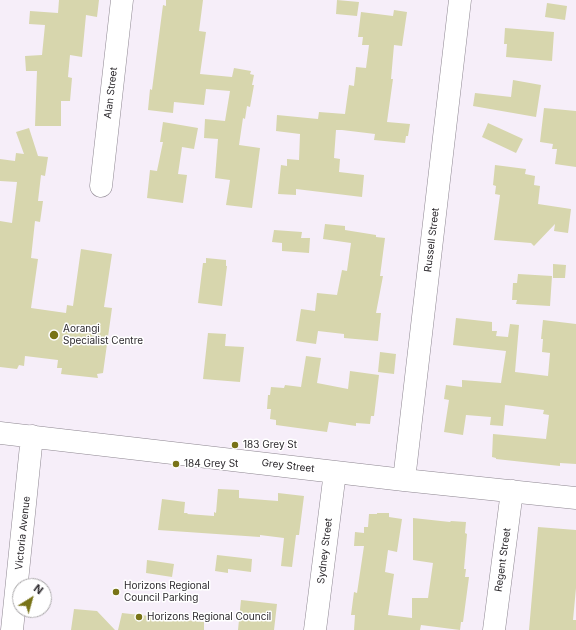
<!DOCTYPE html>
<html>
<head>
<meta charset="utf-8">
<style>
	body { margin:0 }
	#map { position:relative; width:576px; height:630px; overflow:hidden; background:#f6eef9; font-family:Inter,sans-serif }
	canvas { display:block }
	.north { position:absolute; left:12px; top:578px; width:40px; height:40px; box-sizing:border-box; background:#fff; border:1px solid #aba9ab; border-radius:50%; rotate:37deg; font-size:11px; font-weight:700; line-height:16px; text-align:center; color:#2c292d }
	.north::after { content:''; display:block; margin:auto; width:14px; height:18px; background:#787317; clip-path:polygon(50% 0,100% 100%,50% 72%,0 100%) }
</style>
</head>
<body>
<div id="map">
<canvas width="576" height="630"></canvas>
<div class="north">N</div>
</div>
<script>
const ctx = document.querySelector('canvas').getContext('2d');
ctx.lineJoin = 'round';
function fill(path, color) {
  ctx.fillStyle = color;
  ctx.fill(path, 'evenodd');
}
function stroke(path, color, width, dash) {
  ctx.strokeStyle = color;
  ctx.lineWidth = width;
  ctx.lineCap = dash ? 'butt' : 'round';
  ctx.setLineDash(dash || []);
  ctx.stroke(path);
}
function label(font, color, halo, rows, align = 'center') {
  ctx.font = font + ' Inter,sans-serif';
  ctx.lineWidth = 3;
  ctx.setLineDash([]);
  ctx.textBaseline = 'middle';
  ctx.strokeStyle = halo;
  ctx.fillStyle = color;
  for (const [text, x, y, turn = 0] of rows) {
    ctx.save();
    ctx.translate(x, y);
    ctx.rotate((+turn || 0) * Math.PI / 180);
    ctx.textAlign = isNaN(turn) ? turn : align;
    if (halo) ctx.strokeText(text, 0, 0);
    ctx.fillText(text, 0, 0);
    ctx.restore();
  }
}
const building = new Path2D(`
	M 59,0 L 99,0 L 97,17 L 86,15 L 82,57 L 70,55 L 68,77 L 72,78 L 70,101 L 61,101 L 61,126 L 35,126 L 37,71 L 26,71 L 25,56 L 42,55 L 45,25 L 29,24 L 30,11 L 58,13 Z
	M 166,0 L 203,0 L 199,31 L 206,32 L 200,74 L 232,77 L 234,68 L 251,71 L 250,74 L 254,75 L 252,85 L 254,85 L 250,107 L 247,106 L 245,119 L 243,118 L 239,145 L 260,148 L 252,208 L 226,205 L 230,180 L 215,178 L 218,139 L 204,138 L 205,119 L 225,121 L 230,91 L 206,89 L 204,105 L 174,102 L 173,113 L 148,110 L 150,89 L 152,90 L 163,5 L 166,6 Z
	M 337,0 L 359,2 L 357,16 L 336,14 Z
	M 547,3 L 567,6 L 565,20 L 545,17 Z
	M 394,10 L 407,12 L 402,46 L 394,45 L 391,79 L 393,79 L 387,122 L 410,124 L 408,136 L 406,136 L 405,143 L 374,140 L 375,134 L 342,130 L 336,130 L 334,158 L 340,159 L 339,172 L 364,175 L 362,197 L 296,189 L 296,195 L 278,194 L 281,165 L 287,166 L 287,159 L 299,160 L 300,134 L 276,131 L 277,115 L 318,119 L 319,112 L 345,114 L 349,85 L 354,86 L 356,67 L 366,68 L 369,45 L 362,45 L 363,37 L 358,37 L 361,12 L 393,16 Z
	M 505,28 L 554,32 L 552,61 L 506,57 L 507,44 L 504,44 Z
	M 513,80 L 541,85 L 536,117 L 473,106 L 475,93 L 511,97 Z
	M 544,108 L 576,111 L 576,167 L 555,164 L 557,149 L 552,149 L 553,144 L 540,142 Z
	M 163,122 L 198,128 L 194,149 L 182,147 L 178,174 L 187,175 L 183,203 L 147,198 L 150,170 L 157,171 L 163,142 L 160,142 Z
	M 488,123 L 523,139 L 516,153 L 482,137 Z
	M 29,128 L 38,156 L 48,157 L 45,176 L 41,175 L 38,201 L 43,201 L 40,222 L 35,221 L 31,258 L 38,259 L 31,308 L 66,313 L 67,305 L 73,306 L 81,249 L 112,254 L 104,307 L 112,308 L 103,373 L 97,374 L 98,378 L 61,374 L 62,368 L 57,368 L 58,360 L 25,356 L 24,366 L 19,365 L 17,369 L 0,367 L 0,221 L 12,223 L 17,182 L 0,181 L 0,159 L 15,161 L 16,153 L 24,154 L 16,132 Z
	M 495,165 L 526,169 L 525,174 L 535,176 L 534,185 L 540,186 L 538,204 L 571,209 L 568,233 L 554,231 L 555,224 L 534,246 L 531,243 L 494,240 L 500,195 L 495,194 L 496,186 L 493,185 Z
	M 325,224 L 345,226 L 345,230 L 376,235 L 376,237 L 385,238 L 380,276 L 383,276 L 376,313 L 381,313 L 378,341 L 344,338 L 344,334 L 318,331 L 316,344 L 296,341 L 301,309 L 315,311 L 317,293 L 337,295 L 342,270 L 347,271 L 351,243 L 323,239 Z
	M 274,230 L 302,232 L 301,238 L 310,238 L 309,253 L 282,251 L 282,243 L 272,242 Z
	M 206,258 L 226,260 L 226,266 L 227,266 L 222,306 L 198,303 L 203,263 L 206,263 Z
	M 553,264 L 566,265 L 565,278 L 553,278 Z
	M 518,274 L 552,276 L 550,306 L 516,304 L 517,300 L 512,300 L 513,283 L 517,283 Z
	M 456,318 L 492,322 L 492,331 L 497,331 L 496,336 L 508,337 L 510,324 L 519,325 L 515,372 L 548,376 L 550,353 L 542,352 L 543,339 L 541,339 L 543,320 L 576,324 L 576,464 L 560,463 L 560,466 L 496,459 L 496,458 L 492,457 L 493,434 L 546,439 L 549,415 L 543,414 L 544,410 L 505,405 L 503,426 L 490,425 L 491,417 L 466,415 L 463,435 L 444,432 L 449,400 L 444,399 L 446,385 L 462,387 L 462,380 L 501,383 L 506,351 L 453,345 Z
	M 208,333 L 226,334 L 225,346 L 244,347 L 240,382 L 203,379 Z
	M 380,352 L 396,354 L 394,374 L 378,372 Z
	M 306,356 L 321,358 L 317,383 L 348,389 L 350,371 L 379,375 L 374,416 L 371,416 L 370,424 L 356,423 L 356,426 L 329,422 L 327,432 L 276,425 L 276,420 L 270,419 L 271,409 L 267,409 L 268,395 L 270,395 L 271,387 L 284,388 L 285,385 L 301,387 Z
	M 218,489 L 239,490 L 239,498 L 278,501 L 278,493 L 304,496 L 299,535 L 296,535 L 292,567 L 281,566 L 284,538 L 260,535 L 260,537 L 158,530 L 162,499 L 185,502 L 184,513 L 188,513 L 187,514 L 214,516 L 214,512 L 216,513 Z
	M 377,513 L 389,513 L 389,517 L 402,519 L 397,552 L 388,550 L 385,572 L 394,574 L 388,615 L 412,618 L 412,598 L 428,598 L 433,563 L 413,560 L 413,518 L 450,522 L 451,521 L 466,522 L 465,533 L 467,534 L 464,569 L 466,569 L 465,577 L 469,577 L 463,622 L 461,622 L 460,630 L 421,625 L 420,630 L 354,630 L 355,615 L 351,615 L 354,592 L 357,593 L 364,546 L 354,546 L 355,532 L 364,533 L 364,527 L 368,527 L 369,514 L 377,514 Z
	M 538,527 L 576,530 L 576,588 L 573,620 L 576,620 L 576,630 L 529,630 Z
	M 217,555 L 252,559 L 251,572 L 228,569 L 228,573 L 215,571 Z
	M 147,560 L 174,564 L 172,577 L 146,573 Z
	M 241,600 L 277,604 L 274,630 L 238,630 Z
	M 74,609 L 97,611 L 115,630 L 71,630 Z
	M 122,613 L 204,622 L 204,630 L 118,630 Z`);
const minor = new Path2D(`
	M 101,186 L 122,0
	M 0,433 L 404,480 L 576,498
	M 404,480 L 460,0
	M 12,630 L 32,436
	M 315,630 L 335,472
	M 494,630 L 512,491`);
const markers = [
	[54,335,5,"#787317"],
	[235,445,4,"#787317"],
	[176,464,4,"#787317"],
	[116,592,4,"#787317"],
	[139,617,4,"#787317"]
];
const streetNames = [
	["Alan Street",111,93,-83],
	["Russell Street",432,240,-83],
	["Grey Street",288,466,7],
	["Victoria Avenue",23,533,-84],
	["Sydney Street",325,551,-83],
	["Regent Street",503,560,-82]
];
const poiNames = [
	["Aorangi",63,329],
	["Specialist Centre",63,341],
	["183 Grey St",243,445],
	["184 Grey St",184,464],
	["Horizons Regional",124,586],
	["Council Parking",124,598],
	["Horizons Regional Council",147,617]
];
fill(building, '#d7d6ad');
stroke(minor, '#8d8690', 23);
stroke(minor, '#fff', 22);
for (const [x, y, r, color] of markers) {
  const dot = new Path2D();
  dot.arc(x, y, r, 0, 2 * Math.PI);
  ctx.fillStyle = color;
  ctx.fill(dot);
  stroke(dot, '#fff', 1.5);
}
label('10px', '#2c292d', '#fff', streetNames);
label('10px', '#2c292d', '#fff', poiNames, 'left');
</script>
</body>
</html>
